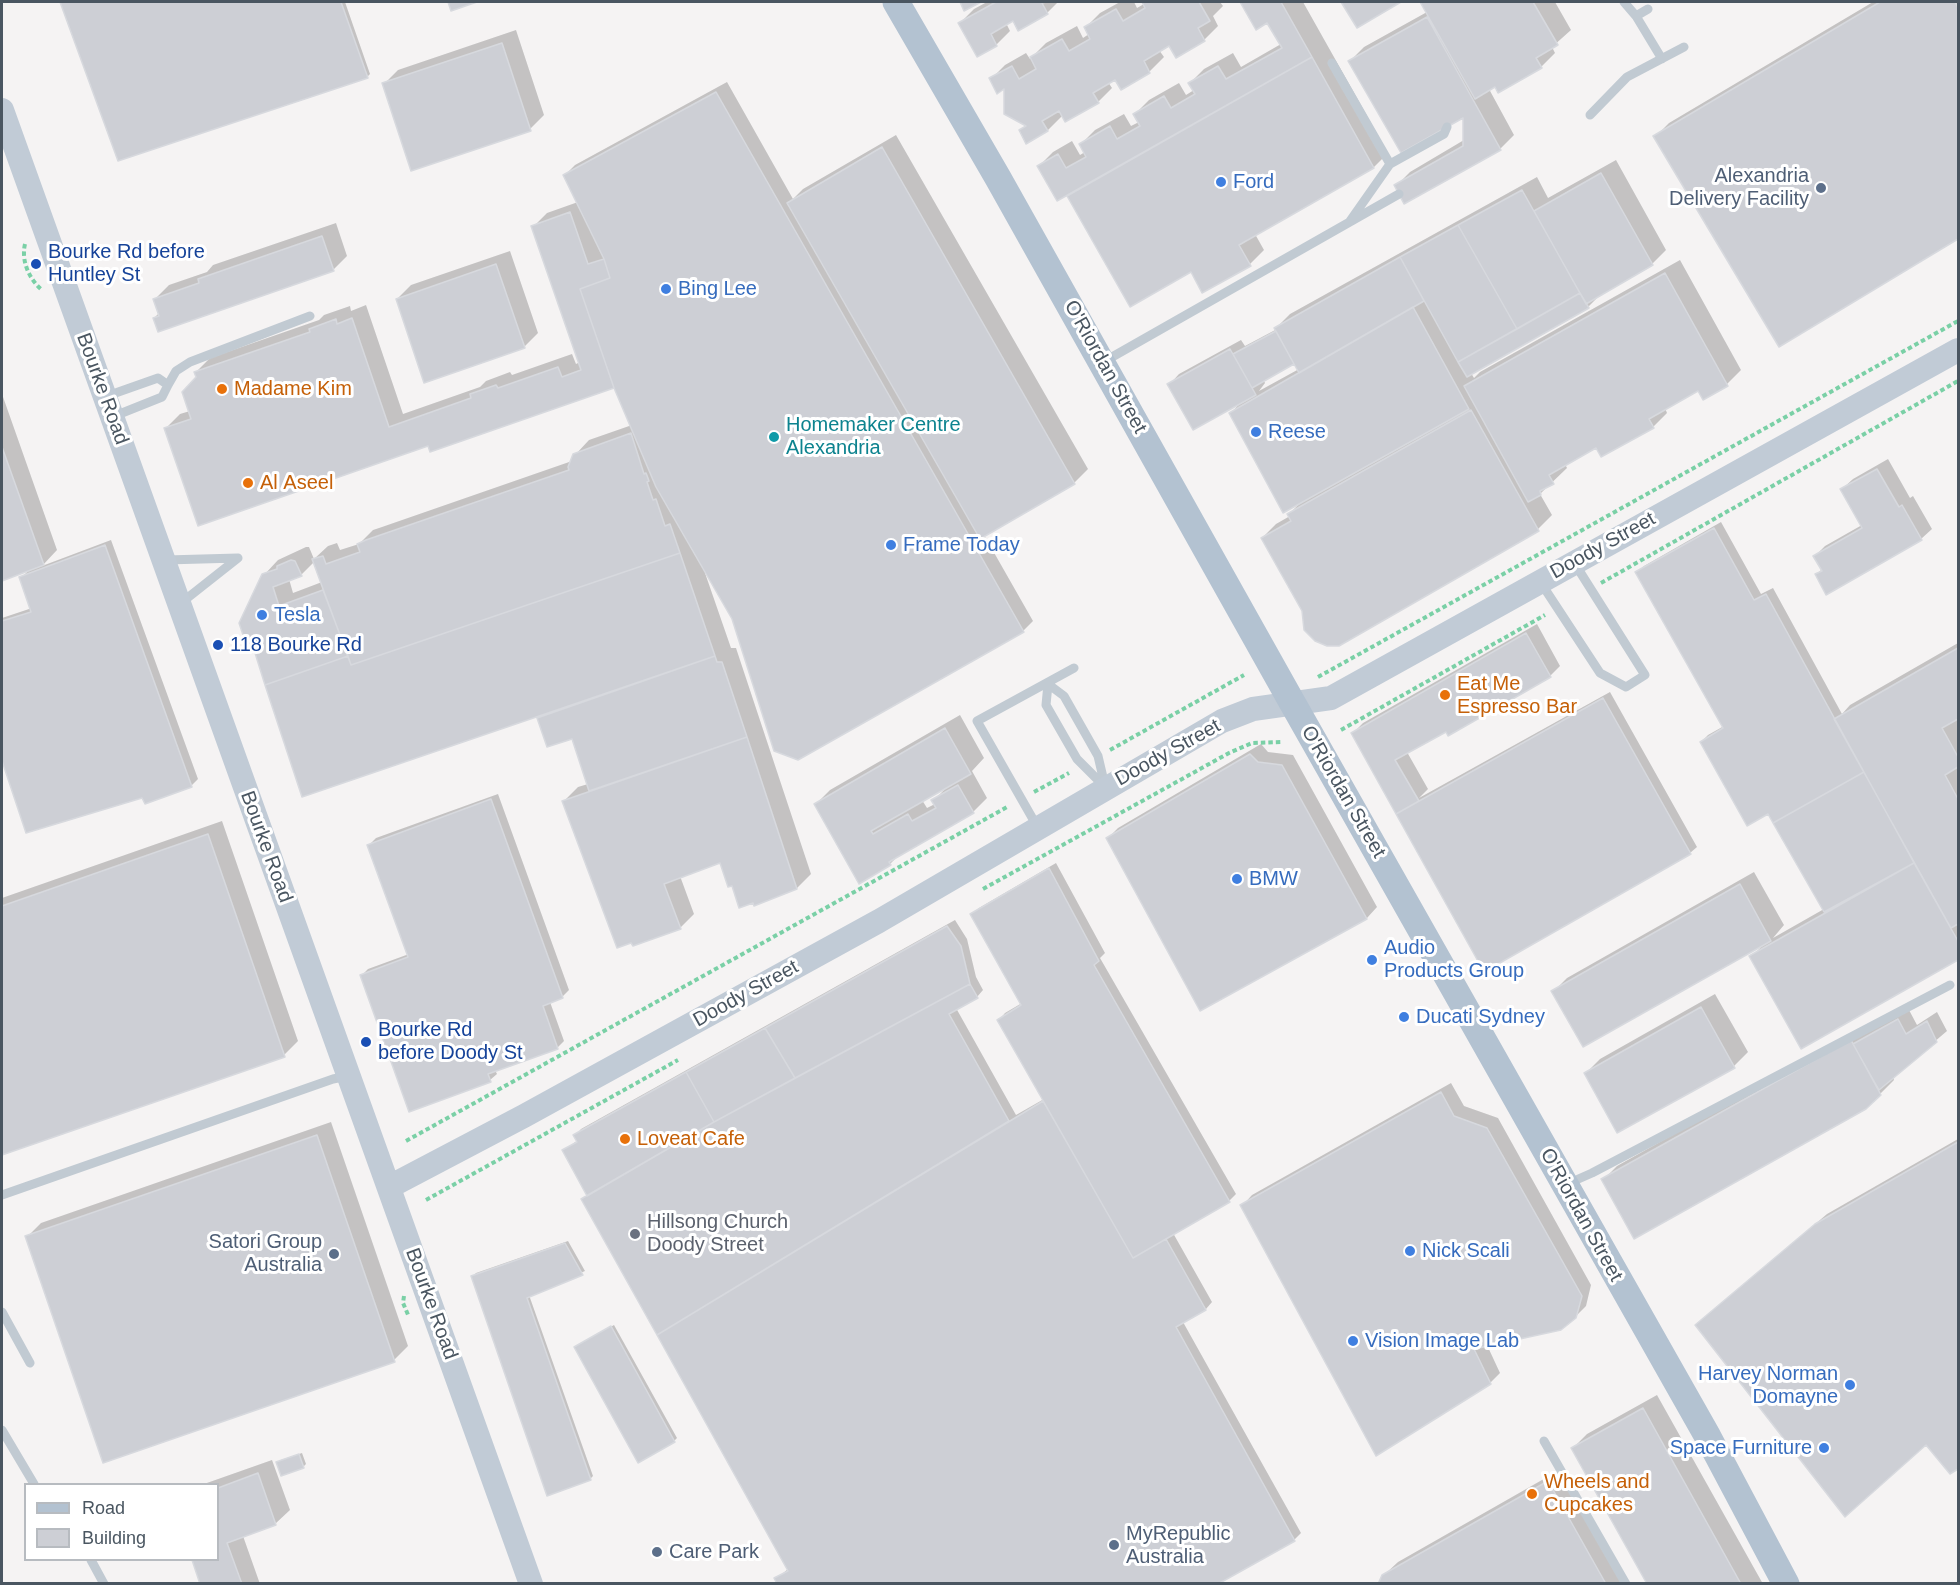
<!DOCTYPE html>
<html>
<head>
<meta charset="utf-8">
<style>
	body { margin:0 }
	#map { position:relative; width:1960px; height:1585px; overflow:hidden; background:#f5f3f3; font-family:Helvetica,sans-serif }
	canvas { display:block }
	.frame { position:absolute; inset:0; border:3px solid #4a5661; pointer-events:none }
	.legend { position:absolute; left:24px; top:1483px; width:195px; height:78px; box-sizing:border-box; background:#fff; border:2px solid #b7bbc0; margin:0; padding:8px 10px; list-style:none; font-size:18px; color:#4a5661 }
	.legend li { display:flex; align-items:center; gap:12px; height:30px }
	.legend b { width:30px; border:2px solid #b7bbc0 }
</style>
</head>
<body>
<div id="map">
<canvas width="1960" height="1585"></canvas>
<div class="frame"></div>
<ul class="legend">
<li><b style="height:8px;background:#b3c2d1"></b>Road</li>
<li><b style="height:16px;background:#cdcfd5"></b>Building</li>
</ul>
</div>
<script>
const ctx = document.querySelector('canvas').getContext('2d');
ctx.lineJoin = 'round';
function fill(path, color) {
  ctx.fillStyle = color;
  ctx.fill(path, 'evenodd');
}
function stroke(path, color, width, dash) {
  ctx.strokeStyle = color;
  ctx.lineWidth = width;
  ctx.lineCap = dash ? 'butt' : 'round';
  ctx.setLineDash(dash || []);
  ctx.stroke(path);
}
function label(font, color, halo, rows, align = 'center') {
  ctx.font = font + ' Helvetica,sans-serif';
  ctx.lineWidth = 6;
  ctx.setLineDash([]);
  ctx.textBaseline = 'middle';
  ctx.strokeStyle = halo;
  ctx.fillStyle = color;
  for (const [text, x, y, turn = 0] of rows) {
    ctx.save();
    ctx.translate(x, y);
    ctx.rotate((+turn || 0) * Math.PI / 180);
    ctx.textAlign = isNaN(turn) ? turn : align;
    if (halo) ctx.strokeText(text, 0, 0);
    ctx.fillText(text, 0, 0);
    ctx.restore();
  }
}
const shadow = new Path2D(`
	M 62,2 L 345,2 L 370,74 L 367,77 L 119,159 Z
	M 987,2 L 1058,2 L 1047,13 L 1013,19 L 1006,23 L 1010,31 L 996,45 L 960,23 L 974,9 Z
	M 1120,2 L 1134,2 L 1137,8 L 1144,4 L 1143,2 L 1220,2 L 1223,6 L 1213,16 L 1218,26 L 1204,40 L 1170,44 L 1159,50 L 1164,57 L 1150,71 L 1121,88 L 1115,78 L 1108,82 L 1112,88 L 1098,102 L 1063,115 L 1048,130 L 1027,142 L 1021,130 L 1026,125 L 1006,87 L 991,79 L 1005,65 L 1026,53 L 1030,59 L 1046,43 L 1077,26 L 1083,38 L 1089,34 L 1086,27 L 1100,13 Z
	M 1241,2 L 1303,2 L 1388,153 L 1374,167 L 1255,234 L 1264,250 L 1250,264 L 1191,270 L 1130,305 L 1067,194 L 1039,166 L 1053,152 L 1072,141 L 1080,155 L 1085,152 L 1081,144 L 1095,130 L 1124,114 L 1131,126 L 1139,122 L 1135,114 L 1149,100 L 1179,83 L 1186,95 L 1194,90 L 1190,83 L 1204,69 L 1233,53 L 1241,67 L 1281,44 L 1268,21 L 1256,28 Z
	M 1343,2 L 1398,2 L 1358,26 Z
	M 1421,2 L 1555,2 L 1571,30 L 1552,47 L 1555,53 L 1541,67 L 1499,91 L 1496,85 L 1489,89 L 1514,135 L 1500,149 L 1396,186 L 1410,172 L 1464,140 L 1464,115 L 1350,61 L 1364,47 L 1427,12 Z
	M 1873,2 L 1958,2 L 1958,237 L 1779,345 L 1655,137 L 1669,123 Z
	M 516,30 L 544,115 L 530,129 L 384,84 L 398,70 Z
	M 727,82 L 793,199 L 803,189 L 896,135 L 1088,469 L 1074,483 L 984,535 L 1033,621 L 1023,631 L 733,618 L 707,573 L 705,573 L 731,648 L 736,648 L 811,874 L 797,888 L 755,904 L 733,884 L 721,861 L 680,876 L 694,914 L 680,928 L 564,801 L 578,787 L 588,784 L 573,737 L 548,746 L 538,716 L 303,795 L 264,575 L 278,560 L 306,547 L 309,547 L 314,559 L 328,546 L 337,543 L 340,550 L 359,544 L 373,530 L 382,527 L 572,461 L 575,455 L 589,440 L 632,425 L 615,386 L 429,444 L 166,428 L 180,414 L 190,411 L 198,378 L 196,372 L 210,358 L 319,320 L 324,315 L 350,306 L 351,311 L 366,305 L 403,414 L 480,387 L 486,381 L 510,372 L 512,375 L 572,354 L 576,364 L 580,362 L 533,227 L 547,213 L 578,202 L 565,175 L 575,165 ZM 314,562 L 322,582 L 293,593 L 289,579 L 301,575 Z
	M 1616,160 L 1666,250 L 1652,264 L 1598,297 L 1588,307 L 1471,373 L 1474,378 L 1480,372 L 1680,260 L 1741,370 L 1727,384 L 1703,398 L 1699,389 L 1665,408 L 1667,413 L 1653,427 L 1597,446 L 1565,464 L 1567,468 L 1540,494 L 1552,515 L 1538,529 L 1303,610 L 1262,538 L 1276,524 L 1290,516 L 1289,514 L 1301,502 L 1231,413 L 1241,402 L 1169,385 L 1179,374 L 1241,340 L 1245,346 L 1277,329 L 1276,328 L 1290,314 L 1537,177 L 1548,198 ZM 1294,361 L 1299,369 L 1259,391 L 1265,383 L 1263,379 Z
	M 336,223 L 347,256 L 333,270 L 154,318 L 159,313 L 155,299 L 169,285 L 207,272 L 213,265 Z
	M 510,251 L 538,333 L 524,347 L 397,299 L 411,285 Z
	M 2,394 L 57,550 L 42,566 L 111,540 L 198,779 L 191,786 L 143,796 L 27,831 L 2,757 L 2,618 L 32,608 L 21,578 L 30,569 L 2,579 Z
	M 1888,459 L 1910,498 L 1913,496 L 1932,529 L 1921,539 L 1816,575 L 1822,569 L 1815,556 L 1825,546 L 1862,525 L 1842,489 L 1853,479 Z
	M 1721,522 L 1761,594 L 1773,588 L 1842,714 L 1850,705 L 1958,643 L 1958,958 L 1802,1047 L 1751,957 L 1763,945 L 1553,992 L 1567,978 L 1754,872 L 1784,925 L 1773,938 L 1824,909 L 1768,812 L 1701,742 L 1708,735 L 1724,726 L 1637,572 L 1644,566 Z
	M 1537,624 L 1560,666 L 1550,676 L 1407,752 L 1428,789 L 1419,798 L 1610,692 L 1697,847 L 1690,853 L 1484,970 L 1353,733 L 1363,723 Z
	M 960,715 L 984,758 L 972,771 L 987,798 L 973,812 L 900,854 L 890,864 L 816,804 L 830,790 ZM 947,787 L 933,801 L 935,804 L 927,808 L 922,800 Z
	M 1261,744 L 1268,752 L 1293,755 L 1377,907 L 1367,918 L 1201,1009 L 1108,838 L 1118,828 Z
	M 498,794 L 569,990 L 562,997 L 550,1002 L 564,1041 L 557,1048 L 495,1070 L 497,1074 L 490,1080 L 361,976 L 368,969 L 409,954 L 369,845 L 376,838 Z
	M 222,821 L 298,1041 L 284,1055 L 2,1154 L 2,898 Z
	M 1056,863 L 1105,953 L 1100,958 L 1236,1194 L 1229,1201 L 1173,1233 L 1212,1302 L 1206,1309 L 1183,1322 L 1301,1533 L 1294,1540 L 1215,1584 L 776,1579 L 788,1569 L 582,1199 L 588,1194 L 564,1150 L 578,1140 L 575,1136 L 581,1129 L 955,920 L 967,939 L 976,977 L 983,990 L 977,997 L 956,1008 L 1016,1115 L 1044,1099 L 999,1020 L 1005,1013 L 1022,1003 L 972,914 L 979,908 Z
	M 1715,994 L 1748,1052 L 1734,1066 L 1586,1073 L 1600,1059 Z
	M 1909,1010 L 1917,1025 L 1937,1012 L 1947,1031 L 1893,1077 L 1894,1080 L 1880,1094 L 1603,1180 L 1617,1166 L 1865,1027 Z
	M 1451,1083 L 1464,1106 L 1498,1118 L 1591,1285 L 1586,1306 L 1575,1317 L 1487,1345 L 1500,1373 L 1490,1383 L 1242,1206 L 1252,1195 Z
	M 331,1122 L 408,1346 L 394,1360 L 27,1237 L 41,1223 Z
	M 1958,1139 L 1958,1468 L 1950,1472 L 1926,1443 L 1697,1325 L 1827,1214 Z
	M 568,1241 L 585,1271 L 529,1295 L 593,1476 L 590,1479 L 473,1276 L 476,1273 Z
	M 614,1325 L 677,1438 L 674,1441 L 576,1347 Z
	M 1657,1395 L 1763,1584 L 1649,1584 L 1573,1448 L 1587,1434 Z
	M 302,1453 L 306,1464 L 303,1467 L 278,1463 L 281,1460 Z
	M 272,1460 L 290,1510 L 275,1524 L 243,1536 L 260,1584 L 202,1584 L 193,1560 L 218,1560 L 218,1484 L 204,1484 Z
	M 1563,1468 L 1628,1584 L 1380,1584 L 1383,1576 L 1398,1562 Z`);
const building = new Path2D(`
	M 60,2 L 341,2 L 368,78 L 118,161 Z
	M 448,2 L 477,2 L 451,11 Z
	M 960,2 L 981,2 L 964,11 Z
	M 996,2 L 1046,2 L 1042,3 L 1048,14 L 1018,31 L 1013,21 L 991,34 L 997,46 L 977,57 L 958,23 Z
	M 1142,2 L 1199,2 L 1210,21 L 1198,28 L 1205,41 L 1176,58 L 1169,46 L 1144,61 L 1150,73 L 1121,90 L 1115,80 L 1093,93 L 1099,103 L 1065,122 L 1059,111 L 1042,121 L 1048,131 L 1026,144 L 1019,130 L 1026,126 L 1004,114 L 1004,89 L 997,94 L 989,78 L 1012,66 L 1019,79 L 1036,69 L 1030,57 L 1062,39 L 1069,51 L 1090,39 L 1084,27 L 1116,9 L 1123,21 L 1145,8 Z
	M 1240,2 L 1281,2 L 1312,57 L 1057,201 L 1037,166 L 1058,154 L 1066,168 L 1086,157 L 1079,144 L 1110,126 L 1117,139 L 1140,126 L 1133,114 L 1164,96 L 1171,108 L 1195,94 L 1188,83 L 1218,66 L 1226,79 L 1282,48 L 1267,23 L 1256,30 Z
	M 1341,2 L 1401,2 L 1357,28 Z
	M 1420,2 L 1533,2 L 1558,45 L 1536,58 L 1542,68 L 1498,93 L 1495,87 L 1475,99 Z
	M 1880,2 L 1955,2 L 1958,7 L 1958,239 L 1779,347 L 1653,136 Z
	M 1427,17 L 1501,150 L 1404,204 L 1394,185 L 1463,146 L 1463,118 L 1401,153 L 1348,61 Z
	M 502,43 L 531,131 L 411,171 L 382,83 Z
	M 1312,57 L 1374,168 L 1239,245 L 1251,266 L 1202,293 L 1191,272 L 1130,307 L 1067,196 Z
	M 716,92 L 1024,632 L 798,760 L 774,751 L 732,619 L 656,487 L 614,388 L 580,289 L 610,278 L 604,259 L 563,175 Z
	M 882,147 L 1075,484 L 980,539 L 787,203 Z
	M 1601,173 L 1653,265 L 1586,304 L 1534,211 Z
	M 1522,190 L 1580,293 L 1517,329 L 1458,225 Z
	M 570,212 L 588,264 L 604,259 L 610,278 L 580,289 L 614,388 L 430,452 L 428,446 L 198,526 L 164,428 L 191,419 L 182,392 L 196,377 L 194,372 L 310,332 L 309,329 L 336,319 L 337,324 L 352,318 L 389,427 L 471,398 L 470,394 L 496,385 L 498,388 L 558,367 L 562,377 L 581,370 L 531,226 Z
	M 1458,225 L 1517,329 L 1458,362 L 1400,257 Z
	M 322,236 L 334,271 L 158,332 L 153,318 L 159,316 L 153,299 L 199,283 L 198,279 Z
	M 1400,257 L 1424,301 L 1299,373 L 1274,328 Z
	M 496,264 L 525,348 L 424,383 L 396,299 Z
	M 1665,273 L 1728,386 L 1703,400 L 1698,391 L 1649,419 L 1654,428 L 1601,457 L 1596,448 L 1549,475 L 1554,484 L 1540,491 L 1541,495 L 1528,502 L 1464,386 Z
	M 1580,293 L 1589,308 L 1467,377 L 1458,362 Z
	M 1413,307 L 1469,409 L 1283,513 L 1229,413 Z
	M 1276,331 L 1294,364 L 1252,388 L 1233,354 Z
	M 1230,349 L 1256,395 L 1193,430 L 1167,384 Z
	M 1471,410 L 1539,531 L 1339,646 L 1327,646 L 1315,641 L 1304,630 L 1302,611 L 1261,538 L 1291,521 L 1287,514 Z
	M 631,433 L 644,474 L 646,473 L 649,481 L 647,482 L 653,500 L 656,499 L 665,526 L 670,524 L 680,553 L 351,665 L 312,559 L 323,556 L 326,564 L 360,552 L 357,544 L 366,540 L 569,470 L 568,467 L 573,454 Z
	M 2,447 L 44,565 L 2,581 Z
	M 1877,469 L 1899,507 L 1902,505 L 1922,540 L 1826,595 L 1815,574 L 1822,571 L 1813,556 L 1862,528 L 1840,489 Z
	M 1714,528 L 1754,600 L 1766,594 L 1864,772 L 1773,823 L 1768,814 L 1747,826 L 1700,742 L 1723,728 L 1635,572 Z
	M 105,545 L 192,787 L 145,804 L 142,798 L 26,833 L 2,761 L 2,621 L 31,612 L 19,577 Z
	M 680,553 L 715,656 L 302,797 L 265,685 L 348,656 L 351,665 Z
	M 291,560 L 295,561 L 302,576 L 273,587 L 279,606 L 323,590 L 348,656 L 265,685 L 255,653 L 248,650 L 239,623 L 262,574 L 277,569 L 277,566 Z
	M 1526,633 L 1551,677 L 1448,736 L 1446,732 L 1395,760 L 1419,801 L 1396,814 L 1351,733 Z
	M 1958,648 L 1958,719 L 1942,728 L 1958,757 L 1958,767 L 1945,775 L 1958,799 L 1958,924 L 1951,928 L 1834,719 Z
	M 715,656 L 717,662 L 722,662 L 747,737 L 589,791 L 572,739 L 547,747 L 537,718 Z
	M 1603,698 L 1691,854 L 1484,972 L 1396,814 Z
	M 945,728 L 971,774 L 871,831 L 873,834 L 908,814 L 912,821 L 936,808 L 931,800 L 958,785 L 974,813 L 889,862 L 891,865 L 859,884 L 814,804 Z
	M 747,737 L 797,889 L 754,906 L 753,903 L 739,908 L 732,886 L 728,887 L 720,863 L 664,884 L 681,929 L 633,946 L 631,943 L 617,948 L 562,801 Z
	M 1250,754 L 1258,762 L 1282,765 L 1367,919 L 1200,1011 L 1106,838 Z
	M 1864,772 L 1914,863 L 1824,912 L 1773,823 Z
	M 491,799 L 563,998 L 543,1006 L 558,1049 L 488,1074 L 491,1082 L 409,1112 L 360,975 L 408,957 L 367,845 Z
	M 208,834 L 285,1057 L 2,1155 L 2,906 Z
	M 1914,863 L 1958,941 L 1958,960 L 1801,1049 L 1749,956 Z
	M 1049,868 L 1099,961 L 1094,965 L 1230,1202 L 1133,1258 L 997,1020 L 1021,1005 L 970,914 Z
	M 1740,884 L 1771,941 L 1583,1047 L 1551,991 Z
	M 947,926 L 961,946 L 970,984 L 795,1078 L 765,1028 Z
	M 970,984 L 978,998 L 949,1014 L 1009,1121 L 657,1335 L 581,1199 L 714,1122 Z
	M 1701,1007 L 1735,1068 L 1617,1133 L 1584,1073 Z
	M 1898,1019 L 1906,1034 L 1927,1021 L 1937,1042 L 1879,1090 L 1853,1044 Z
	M 765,1028 L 795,1078 L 714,1122 L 686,1072 Z
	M 1851,1040 L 1881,1095 L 1866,1109 L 1634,1239 L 1601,1179 Z
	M 686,1072 L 714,1122 L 587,1196 L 562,1150 L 577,1142 L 573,1135 Z
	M 1441,1092 L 1454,1116 L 1487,1128 L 1582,1296 L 1576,1318 L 1561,1330 L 1474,1349 L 1491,1384 L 1376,1456 L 1240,1205 Z
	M 1043,1101 L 1133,1258 L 1166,1239 L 1206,1310 L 1176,1327 L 1295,1541 L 1218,1584 L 777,1584 L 774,1578 L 788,1571 L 657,1335 Z
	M 317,1135 L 395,1362 L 103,1463 L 25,1236 Z
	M 1958,1142 L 1958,1469 L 1950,1474 L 1926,1445 L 1845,1517 L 1695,1325 L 1815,1224 Z
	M 565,1243 L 583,1275 L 527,1298 L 591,1480 L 547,1496 L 471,1276 Z
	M 611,1326 L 675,1442 L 638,1463 L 574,1347 Z
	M 1643,1408 L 1741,1584 L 1647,1584 L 1571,1448 Z
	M 299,1454 L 304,1468 L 281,1476 L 276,1462 Z
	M 258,1473 L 276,1525 L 227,1543 L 242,1584 L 200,1584 L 192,1560 L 218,1560 L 218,1488 Z
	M 1548,1481 L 1606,1584 L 1378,1584 L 1382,1575 Z`);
const path = new Path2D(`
	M 25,244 C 21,261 29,279 42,290
	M 1601,583 L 1958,381
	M 1318,677 L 1958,321
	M 1341,730 L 1545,615
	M 1110,750 L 1244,675
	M 1034,792 L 1069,773
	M 983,889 L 1229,753 L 1252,743 L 1281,742
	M 406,1141 L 1009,806
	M 426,1200 L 678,1060
	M 404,1296 L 403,1303 L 409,1317`);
const lane = new Path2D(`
	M 1624,2 L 1636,16
	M 1648,9 L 1636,16 L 1662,59
	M 1332,63 L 1390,164 L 1350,221
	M 1590,115 L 1627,77 L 1684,47
	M 1390,164 L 1444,134 L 1447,127
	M 1105,361 L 1399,194
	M 168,385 L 176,371 L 190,362 L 310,316
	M 107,396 L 158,378 L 168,385 L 162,397 L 112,417
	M 166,560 L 238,558
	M 1541,583 L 1600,673 L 1626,687 L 1645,675 L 1575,564
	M 181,603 L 238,558
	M 1048,684 L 1046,705 L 1077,759 L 1105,787
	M 1048,684 L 1064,696 L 1098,756 L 1105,786
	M 1038,828 L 977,721 L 1074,668
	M 1567,1184 L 1592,1173 L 1950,985
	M 2,1195 L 333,1079 L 348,1076
	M 2,1312 L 30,1363
	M 2,1430 L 34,1484
	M 1544,1441 L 1626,1584
	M 91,1560 L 104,1584`);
const secondary = new Path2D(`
	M 2,110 L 531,1584
	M 389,1187 L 524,1116 L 879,921 L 1222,721 L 1253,709 L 1331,698 L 1958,350`);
const primary = new Path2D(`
	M 896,2 L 998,178 L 1293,704 L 1708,1437 L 1786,1584`);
const markers = [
	[1221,182,6,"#3f7fe0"],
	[1821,188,6,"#5c6f8a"],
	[36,264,6,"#1a4fb4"],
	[666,289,6,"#3f7fe0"],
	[222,389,6,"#e8710a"],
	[1256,432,6,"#3f7fe0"],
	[774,437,6,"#0f9aa8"],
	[248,483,6,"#e8710a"],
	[891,545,6,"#3f7fe0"],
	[262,615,6,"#3f7fe0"],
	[218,645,6,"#1a4fb4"],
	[1445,695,6,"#e8710a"],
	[1237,879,6,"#3f7fe0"],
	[1372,960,6,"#3f7fe0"],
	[1404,1017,6,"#3f7fe0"],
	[366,1042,6,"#1a4fb4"],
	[625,1139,6,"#e8710a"],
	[635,1234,6,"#6b7280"],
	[1410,1251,6,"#3f7fe0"],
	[334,1254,6,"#5c6f8a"],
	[1353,1341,6,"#3f7fe0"],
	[1850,1385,6,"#3f7fe0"],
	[1824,1448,6,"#3f7fe0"],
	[1532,1494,6,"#e8710a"],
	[1114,1545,6,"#5c6f8a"],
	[657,1552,6,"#5c6f8a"]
];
const serviceNames = [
	["Alexandria",1809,176],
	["Delivery Facility",1809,199],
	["Satori Group",322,1242],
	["Australia",322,1265],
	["MyRepublic",1126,1534,"left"],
	["Australia",1126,1557,"left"],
	["Care Park",669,1552,"left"]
];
const shopNames = [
	["Ford",1233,182],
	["Bing Lee",678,289],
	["Reese",1268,432],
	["Frame Today",903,545],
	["Tesla",274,615],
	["BMW",1249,879],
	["Audio",1384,948],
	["Products Group",1384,971],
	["Ducati Sydney",1416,1017],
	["Nick Scali",1422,1251],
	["Vision Image Lab",1365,1341],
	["Harvey Norman",1838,1374,"right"],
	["Domayne",1838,1397,"right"],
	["Space Furniture",1812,1448,"right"]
];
const transitNames = [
	["Bourke Rd before",48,252],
	["Huntley St",48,275],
	["118 Bourke Rd",230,645],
	["Bourke Rd",378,1030],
	["before Doody St",378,1053]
];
const streetNames = [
	["O'Riordan Street",1105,367,61],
	["Bourke Road",102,389,70],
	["Doody Street",1603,546,-29],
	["Doody Street",1168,753,-29],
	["O'Riordan Street",1343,792,60],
	["Bourke Road",266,847,70],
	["Doody Street",746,994,-29],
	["O'Riordan Street",1581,1215,61],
	["Bourke Road",431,1304,70]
];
const foodNames = [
	["Madame Kim",234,389],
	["Al Aseel",260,483],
	["Eat Me",1457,684],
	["Espresso Bar",1457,707],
	["Loveat Cafe",637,1139],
	["Wheels and",1544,1482],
	["Cupcakes",1544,1505]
];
const cultureNames = [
	["Homemaker Centre",786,425],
	["Alexandria",786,448]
];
const worshipNames = [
	["Hillsong Church",647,1222],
	["Doody Street",647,1245]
];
fill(shadow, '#0003');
fill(building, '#cdcfd5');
stroke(building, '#d7d9de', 1.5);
stroke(path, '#7ad0a6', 4, [4.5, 3]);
stroke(lane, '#c1cad2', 9);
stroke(secondary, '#c1cbd6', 24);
stroke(primary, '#b3c2d1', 27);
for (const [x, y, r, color] of markers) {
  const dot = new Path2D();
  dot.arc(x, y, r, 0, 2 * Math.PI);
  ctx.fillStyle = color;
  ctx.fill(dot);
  stroke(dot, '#fff', 2);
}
label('20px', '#4e5e75', '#fff', serviceNames, 'right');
label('20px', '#366cbe', '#fff', shopNames, 'left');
label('20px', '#164399', '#fff', transitNames, 'left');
label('20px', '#4a5661', '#fff', streetNames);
label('20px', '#c56008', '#fff', foodNames, 'left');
label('20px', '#0d838f', '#fff', cultureNames, 'left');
label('20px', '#5b616d', '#fff', worshipNames, 'left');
</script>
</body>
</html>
